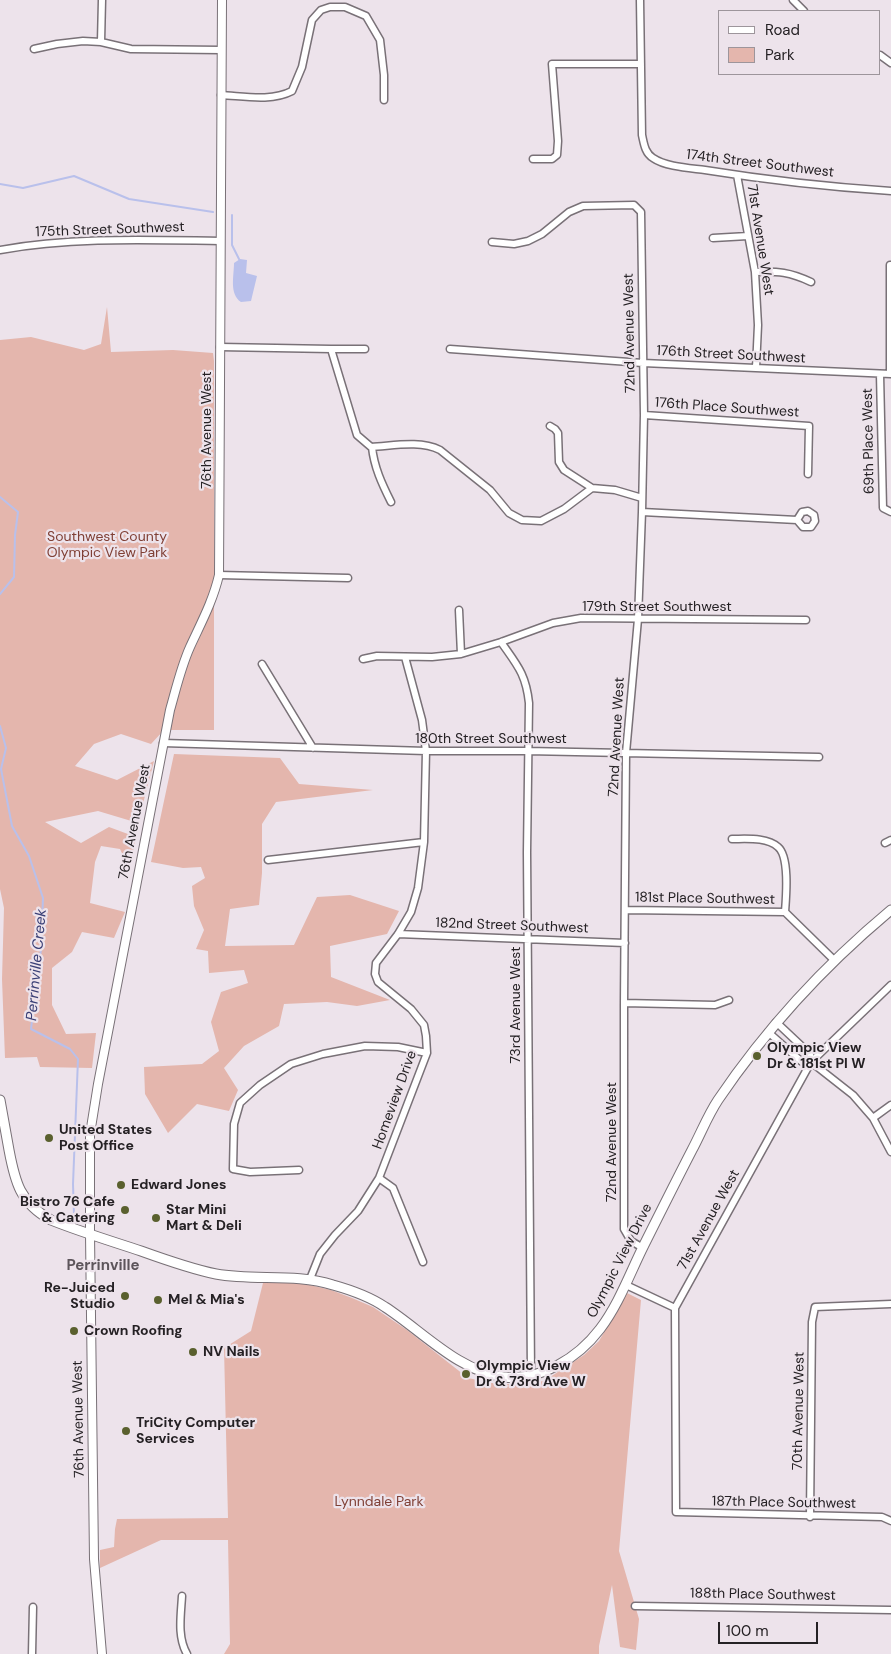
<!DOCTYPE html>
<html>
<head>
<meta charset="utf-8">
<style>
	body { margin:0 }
	#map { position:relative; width:891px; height:1654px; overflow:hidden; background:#ede3eb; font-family:"DM Sans",sans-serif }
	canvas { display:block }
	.legend { position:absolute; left:718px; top:10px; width:162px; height:65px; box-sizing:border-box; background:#ede3eb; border:1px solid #9d959b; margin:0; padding:6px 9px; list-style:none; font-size:15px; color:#252124 }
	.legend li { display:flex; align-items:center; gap:10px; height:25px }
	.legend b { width:25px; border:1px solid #9d959b }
	.scale { position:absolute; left:718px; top:1622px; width:100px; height:22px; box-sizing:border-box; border:2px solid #252124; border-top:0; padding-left:6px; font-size:15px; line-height:18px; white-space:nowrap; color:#252124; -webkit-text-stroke:4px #ede3eb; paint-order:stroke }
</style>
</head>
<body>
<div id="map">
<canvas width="891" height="1654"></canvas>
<ul class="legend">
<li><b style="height:6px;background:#fff"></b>Road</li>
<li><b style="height:14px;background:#e4b6ad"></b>Park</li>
</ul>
<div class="scale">100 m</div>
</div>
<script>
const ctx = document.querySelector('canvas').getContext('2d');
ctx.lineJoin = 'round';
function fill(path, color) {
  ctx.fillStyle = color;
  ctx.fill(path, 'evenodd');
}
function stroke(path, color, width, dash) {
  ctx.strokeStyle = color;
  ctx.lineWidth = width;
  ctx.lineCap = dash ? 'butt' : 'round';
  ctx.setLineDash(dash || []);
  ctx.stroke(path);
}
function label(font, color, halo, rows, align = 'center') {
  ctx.font = font + ' "DM Sans",sans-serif';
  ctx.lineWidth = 4.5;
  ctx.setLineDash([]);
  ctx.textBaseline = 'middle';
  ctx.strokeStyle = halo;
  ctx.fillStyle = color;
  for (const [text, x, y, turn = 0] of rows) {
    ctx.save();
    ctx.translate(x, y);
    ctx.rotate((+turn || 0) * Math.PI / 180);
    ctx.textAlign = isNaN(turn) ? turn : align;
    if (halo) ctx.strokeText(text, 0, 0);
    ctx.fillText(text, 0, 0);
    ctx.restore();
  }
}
const green = new Path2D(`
	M 107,307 L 111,352 L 173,350 L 213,353 L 214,361 L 214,730 L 164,730 L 151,744 L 121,734 L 94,744 L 75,766 L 117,780 L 154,761 L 138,823 L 98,811 L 45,822 L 81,843 L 109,827 L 136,837 L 130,870 L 120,849 L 101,846 L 95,862 L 90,903 L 125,912 L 114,938 L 82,932 L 72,952 L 52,968 L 52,1005 L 66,1034 L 96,1033 L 92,1068 L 40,1067 L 37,1057 L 5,1058 L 2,979 L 4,908 L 0,889 L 0,340 L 31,337 L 84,350 L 101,344 Z
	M 174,754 L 280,758 L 299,784 L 373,790 L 276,802 L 262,824 L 262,873 L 259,905 L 230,909 L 225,946 L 294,945 L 317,897 L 350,895 L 399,911 L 387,934 L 330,946 L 331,977 L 390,1000 L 357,1006 L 327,1002 L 284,1004 L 279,1026 L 244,1046 L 224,1068 L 238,1090 L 229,1111 L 197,1104 L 168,1133 L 145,1094 L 144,1067 L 202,1064 L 219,1051 L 211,1022 L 221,992 L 248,983 L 244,970 L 209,973 L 208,951 L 196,949 L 204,930 L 194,906 L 192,886 L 205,878 L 201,867 L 183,868 L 151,862 Z
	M 263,1283 L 301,1283 L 331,1290 L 352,1298 L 373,1307 L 407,1330 L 468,1378 L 497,1384 L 520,1384 L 544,1381 L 584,1355 L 599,1341 L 627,1293 L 641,1300 L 619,1551 L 639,1619 L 636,1650 L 620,1647 L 612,1585 L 599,1646 L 599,1654 L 224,1654 L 230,1644 L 228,1540 L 161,1540 L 100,1568 L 100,1550 L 114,1547 L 115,1529 L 117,1519 L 228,1518 L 224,1348 L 251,1331 Z`);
const water = new Path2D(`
	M 240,259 L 247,260 L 246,273 L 257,276 L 251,301 L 241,302 C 229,294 234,276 234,263 Z`);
const stream = new Path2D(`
	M 0,184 L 23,188 L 74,176 L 129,199 L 213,212
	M 232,215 L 232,245 L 239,259
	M 0,497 L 18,512 L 15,535 L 14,577 L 0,594
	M 0,726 L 6,748 L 1,769 L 12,826 L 29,856 L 43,898 L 41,949 L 31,1029 L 70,1049 L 78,1059 L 73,1184 L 74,1215`);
const minor = new Path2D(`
	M 640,0 L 642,135 C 644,144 645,153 653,158 C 666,167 690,168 705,170 C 767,180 829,187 891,191
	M 793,0 L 804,11
	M 101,42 L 102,0
	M 34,49 L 57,44 L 83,41 L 101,42 L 131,49 L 221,50
	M 880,55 L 891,63
	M 221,95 C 243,96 271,102 292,91 L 302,67 L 312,20 L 321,10 L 330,7 L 345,7 L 366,16 L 380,40 L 384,75 L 384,100
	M 533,159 L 552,159 L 557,155 L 558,141 L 552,64 L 641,64
	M 737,175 L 755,272 L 758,325 L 756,368
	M 713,238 L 748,236
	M 492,242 L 514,244 L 528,241 L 542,234 L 569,212 L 583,206 L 634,205 L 641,212 L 644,415 L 642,512 L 638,619 L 626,753 L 624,1003 L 624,1229 L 631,1241 L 643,1248
	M 0,250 C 72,237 147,240 220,241
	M 755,272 C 778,271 790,272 811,282
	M 220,347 L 331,349 L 365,349
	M 331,349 L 357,435 L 371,447 C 393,446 419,440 440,450 L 490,490 L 509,513 L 522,520 L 541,521 L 564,509 L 592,488 L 615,490 L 642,498
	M 450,349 L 643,363 L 891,374
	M 880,374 L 883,508 L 891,512
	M 890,374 L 890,265
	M 644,415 L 809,426 L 808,474
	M 550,426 L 555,429 L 558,433 L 559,462 L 564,470 L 592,488
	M 372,447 C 374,467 382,484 391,502
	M 642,512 L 797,520 L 803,527 L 811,527 L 815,521 L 814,515 L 808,511 L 802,512 L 797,520
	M 219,575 L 348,578
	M 459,610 L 461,654
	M 501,642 C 517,665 526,674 529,703 L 527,852 L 531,1375
	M 363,659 L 377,656 L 432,657 L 461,654 L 501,642 L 553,623 L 581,618 L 806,620
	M 262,664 L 313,748
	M 163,743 L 426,751 L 527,751 L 819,757
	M 732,839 C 747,839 767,837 778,847 C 790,857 786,898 785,912 L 834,960
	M 885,843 L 891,840
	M 268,860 L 424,842
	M 625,910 L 785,912
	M 398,934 L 625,943
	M 891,985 L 811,1062 L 675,1308 L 676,1512 L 882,1517 L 891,1521
	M 624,1003 L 715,1005 L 729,1000
	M 776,1022 L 810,1054 L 811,1062
	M 768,1032 L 802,1062 L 811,1062 L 853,1095 L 873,1118 L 891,1152
	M 873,1118 L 891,1105
	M 299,1170 L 250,1172 L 233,1169 L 234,1124 L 240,1103 L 260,1085 L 291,1064 L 323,1054 L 365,1046 L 398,1047 L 427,1053
	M 379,1178 L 393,1188 L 423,1262
	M 310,1279 L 320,1254 L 335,1235 L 358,1211 L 379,1178 L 427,1053 L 426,1036 L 424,1025 L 411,1009 L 378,982 L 375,974 L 376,963 L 398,934 L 411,912 L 418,888 L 424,842 L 426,751 L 422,720 L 405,657
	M 626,1285 L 675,1308
	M 810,1517 L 812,1322 L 815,1307 L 891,1304
	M 182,1596 C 181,1615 177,1637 187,1654
	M 635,1606 L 891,1610
	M 32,1654 L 33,1607`);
const tertiary = new Path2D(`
	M 102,1654 L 94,1559 L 90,1234 L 90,1134 L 98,1084 L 170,710 C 176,689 181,667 190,647 C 201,623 213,601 219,575 L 222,0`);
const secondary = new Path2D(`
	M 0,1100 C 3,1117 6,1133 9,1150 C 15,1182 20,1203 51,1220 C 81,1232 111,1241 141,1251 C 166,1260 191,1269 216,1274 C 255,1281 295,1273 333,1285 C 351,1290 369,1296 385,1307 C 421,1330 459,1372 504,1377 C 541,1381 578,1358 600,1329 C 619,1304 630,1273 644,1245 C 660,1213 676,1181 692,1150 C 701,1133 708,1115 718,1100 C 766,1029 825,965 891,910`);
const markers = [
	[757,1056,5,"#5a602e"],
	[49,1138,5,"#5a602e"],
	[121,1185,5,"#5a602e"],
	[125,1210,5,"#5a602e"],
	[156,1218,5,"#5a602e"],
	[125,1296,5,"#5a602e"],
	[158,1300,5,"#5a602e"],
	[74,1331,5,"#5a602e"],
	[193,1352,5,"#5a602e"],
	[466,1374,5,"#5a602e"],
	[126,1431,5,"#5a602e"]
];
const streetNames = [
	["174th Street Southwest",760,164,7],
	["175th Street Southwest",110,230,-2],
	["71st Avenue West",760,240,81],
	["72nd Avenue West",630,333,-91],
	["176th Street Southwest",731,355,3],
	["176th Place Southwest",727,408,4],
	["76th Avenue West",207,430,-90],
	["69th Place West",869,441,-91],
	["179th Street Southwest",657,607],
	["72nd Avenue West",617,737,-87],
	["180th Street Southwest",491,739],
	["76th Avenue West",135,822,-79],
	["181st Place Southwest",705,899,1],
	["182nd Street Southwest",512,926,2],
	["73rd Avenue West",516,1005,-90],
	["Homeview Drive",395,1100,-70],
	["72nd Avenue West",612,1142,-90],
	["71st Avenue West",709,1220,-61],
	["Olympic View Drive",620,1261,-63],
	["70th Avenue West",799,1411,-89],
	["76th Avenue West",79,1419,-91],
	["187th Place Southwest",784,1503,1],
	["188th Place Southwest",763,1595,1]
];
const parkNames = [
	["Southwest County",107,537],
	["Olympic View Park",107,553],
	["Lynndale Park",379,1502]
];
const poiNames = [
	["Olympic View",767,1048],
	["Dr & 181st Pl W",767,1064],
	["United States",59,1130],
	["Post Office",59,1146],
	["Edward Jones",131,1185],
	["Bistro 76 Cafe",115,1202,"right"],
	["& Catering",115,1218,"right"],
	["Star Mini",166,1210],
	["Mart & Deli",166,1226],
	["Re-Juiced",115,1288,"right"],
	["Studio",115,1304,"right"],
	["Mel & Mia's",168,1300],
	["Crown Roofing",84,1331],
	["NV Nails",203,1352],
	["Olympic View",476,1366],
	["Dr & 73rd Ave W",476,1382],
	["TriCity Computer",136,1423],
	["Services",136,1439]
];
const waterNames = [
	["Perrinville Creek",37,965,-85]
];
const neighbourhoodNames = [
	["Perrinville",103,1266]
];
fill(green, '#e4b6ad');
fill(water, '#b9c0eb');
stroke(stream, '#b9c0eb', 2);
stroke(minor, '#797177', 9);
stroke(tertiary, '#797177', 10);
stroke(secondary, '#797177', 11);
stroke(minor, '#fff', 6);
stroke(tertiary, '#fff', 8);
stroke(secondary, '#fff', 9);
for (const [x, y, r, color] of markers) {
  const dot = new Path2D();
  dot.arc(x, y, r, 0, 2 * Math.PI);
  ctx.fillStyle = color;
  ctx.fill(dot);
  stroke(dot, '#ede3eb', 2);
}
label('14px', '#252124', '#ede3eb', streetNames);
label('14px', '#804036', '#ede3eb', parkNames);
label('bold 14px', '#252124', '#ede3eb', poiNames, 'left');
label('italic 15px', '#3b4076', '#ede3eb', waterNames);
label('bold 15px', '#5d555b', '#ede3eb', neighbourhoodNames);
</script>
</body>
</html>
